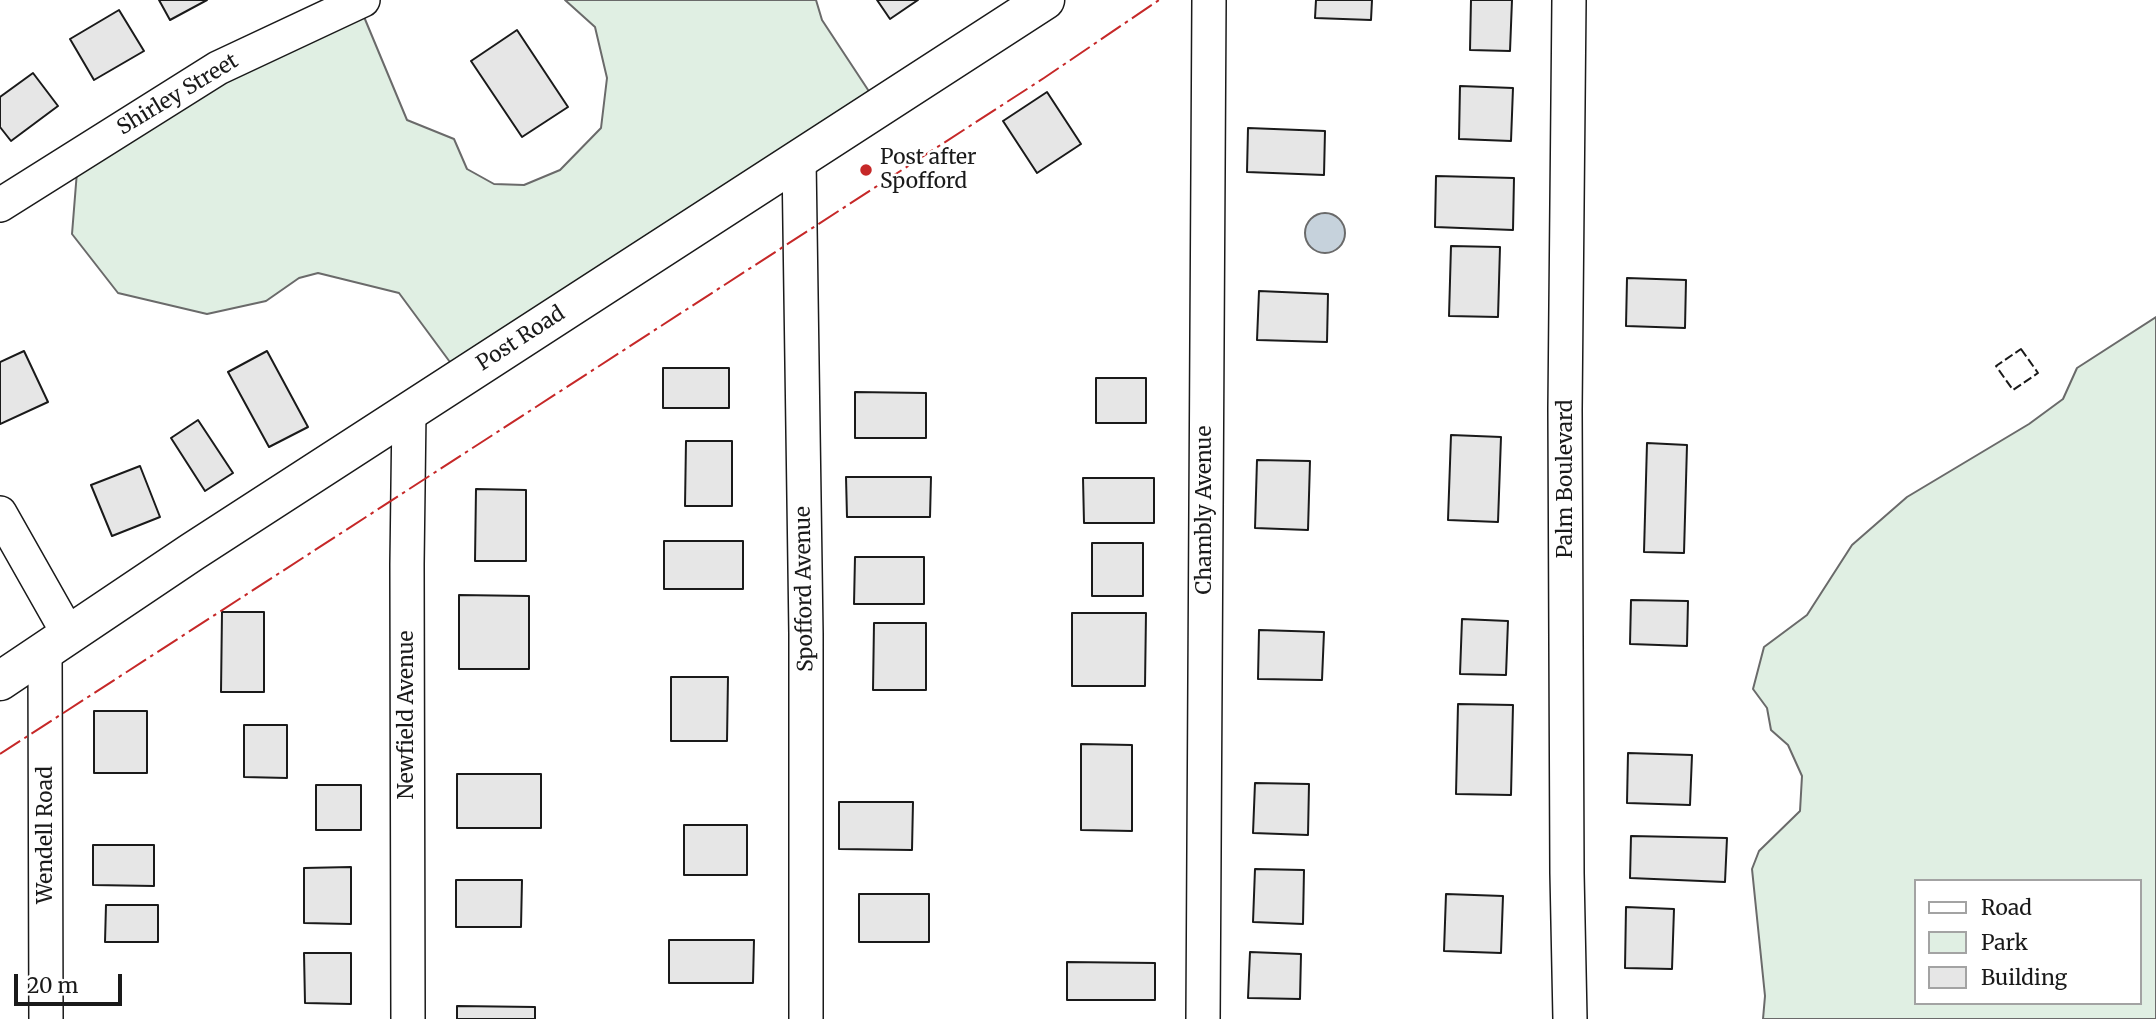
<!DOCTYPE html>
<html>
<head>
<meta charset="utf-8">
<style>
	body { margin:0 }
	#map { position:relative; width:2156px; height:1019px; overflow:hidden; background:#fff; font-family:Merriweather,serif }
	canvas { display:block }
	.legend { position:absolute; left:1914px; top:879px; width:228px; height:126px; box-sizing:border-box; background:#fff; border:2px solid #a3a3a3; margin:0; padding:9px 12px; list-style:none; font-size:21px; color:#1a1a1a }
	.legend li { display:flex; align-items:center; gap:14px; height:35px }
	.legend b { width:35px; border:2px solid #a3a3a3 }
	.scale { position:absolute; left:14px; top:974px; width:108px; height:32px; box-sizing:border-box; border:4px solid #1a1a1a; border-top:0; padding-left:9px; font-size:21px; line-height:24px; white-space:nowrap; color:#1a1a1a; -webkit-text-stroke:5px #fff; paint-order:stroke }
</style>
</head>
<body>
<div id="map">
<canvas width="2156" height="1019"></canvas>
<ul class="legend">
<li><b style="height:9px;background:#fff"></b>Road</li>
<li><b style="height:19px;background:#e0efe3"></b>Park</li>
<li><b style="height:19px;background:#e6e6e6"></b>Building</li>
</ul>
<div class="scale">20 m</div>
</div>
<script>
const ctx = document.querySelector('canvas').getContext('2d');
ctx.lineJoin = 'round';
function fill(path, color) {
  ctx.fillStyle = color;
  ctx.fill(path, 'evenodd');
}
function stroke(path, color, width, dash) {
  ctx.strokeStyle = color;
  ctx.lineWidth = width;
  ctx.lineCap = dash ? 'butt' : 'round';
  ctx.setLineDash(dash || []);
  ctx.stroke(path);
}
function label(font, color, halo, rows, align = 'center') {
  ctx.font = font + ' Merriweather,serif';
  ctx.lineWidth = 5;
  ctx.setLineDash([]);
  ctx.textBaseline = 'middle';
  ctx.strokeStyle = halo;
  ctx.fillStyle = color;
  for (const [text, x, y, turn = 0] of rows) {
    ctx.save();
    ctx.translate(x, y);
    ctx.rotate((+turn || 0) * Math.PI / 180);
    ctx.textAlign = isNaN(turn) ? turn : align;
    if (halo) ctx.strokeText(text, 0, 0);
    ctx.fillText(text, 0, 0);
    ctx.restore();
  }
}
const green = new Path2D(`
	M 565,0 L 816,0 L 822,20 L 878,105 L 461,377 L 399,293 L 318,273 L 299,278 L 266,301 L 207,314 L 118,293 L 72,234 L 78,159 L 362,12 L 407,120 L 454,139 L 467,169 L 494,184 L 524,185 L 560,170 L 601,128 L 607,78 L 595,27 Z
	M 2156,317 L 2156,1019 L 1763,1019 L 1765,996 L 1752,869 L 1759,851 L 1800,811 L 1802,776 L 1788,745 L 1771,730 L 1767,708 L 1753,689 L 1764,647 L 1807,615 L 1852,545 L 1907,497 L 2029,424 L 2063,399 L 2077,368 ZM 1916,881 L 2140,881 L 2140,1003 L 1916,1003 Z`);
const water = new Path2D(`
	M1305 233a20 20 0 1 1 40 0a20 20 0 1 1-40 0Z`);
const building = new Path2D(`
	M 159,0 L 207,0 L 170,20 Z
	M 877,0 L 918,0 L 890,19 Z
	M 1316,0 L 1372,0 L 1371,20 L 1315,18 Z
	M 1471,0 L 1512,0 L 1510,51 L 1470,50 Z
	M 119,10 L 144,51 L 94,80 L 70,39 Z
	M 517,30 L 568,107 L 522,137 L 471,61 Z
	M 33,73 L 58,106 L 11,141 L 0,127 L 0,97 Z
	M 1460,86 L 1513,88 L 1511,141 L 1459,139 Z
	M 1047,92 L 1081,144 L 1037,173 L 1003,121 Z
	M 1248,128 L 1325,131 L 1324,175 L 1247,172 Z
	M 1436,176 L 1514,178 L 1513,230 L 1435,227 Z
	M 1451,246 L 1500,247 L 1498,317 L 1449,316 Z
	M 1627,278 L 1686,280 L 1685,328 L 1626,326 Z
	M 1259,291 L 1328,294 L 1327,342 L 1257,340 Z
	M 24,351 L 48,402 L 0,424 L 0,362 Z
	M 267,351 L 308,427 L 269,447 L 228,372 Z
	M 663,368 L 729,368 L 729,408 L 663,408 Z
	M 1096,378 L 1146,378 L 1146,423 L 1096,423 Z
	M 855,392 L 926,393 L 926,438 L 855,438 Z
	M 198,420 L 233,473 L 205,491 L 171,438 Z
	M 1451,435 L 1501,437 L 1498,522 L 1448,520 Z
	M 686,441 L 732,441 L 732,506 L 685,506 Z
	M 1647,443 L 1687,445 L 1684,553 L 1644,552 Z
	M 1257,460 L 1310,461 L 1308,530 L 1255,528 Z
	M 140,466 L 160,517 L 112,536 L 91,485 Z
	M 846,477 L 931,477 L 930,517 L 847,517 Z
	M 1083,478 L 1154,478 L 1154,523 L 1084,523 Z
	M 476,489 L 526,490 L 526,561 L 475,561 Z
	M 664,541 L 743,541 L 743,589 L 664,589 Z
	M 1092,543 L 1143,543 L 1143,596 L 1092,596 Z
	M 855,557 L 924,557 L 924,604 L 854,604 Z
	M 459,595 L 529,596 L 529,669 L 459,669 Z
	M 1631,600 L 1688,601 L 1687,646 L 1630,644 Z
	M 222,612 L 264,612 L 264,692 L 221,692 Z
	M 1072,613 L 1146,613 L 1145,686 L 1072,686 Z
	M 1462,619 L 1508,621 L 1506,675 L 1460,674 Z
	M 874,623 L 926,623 L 926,690 L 873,690 Z
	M 1259,630 L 1324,632 L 1322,680 L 1258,679 Z
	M 671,677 L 728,677 L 727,741 L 671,741 Z
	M 1458,704 L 1513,705 L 1511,795 L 1456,794 Z
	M 94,711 L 147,711 L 147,773 L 94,773 Z
	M 244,725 L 287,725 L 287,778 L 244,777 Z
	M 1081,744 L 1132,745 L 1132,831 L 1081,830 Z
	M 1628,753 L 1692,755 L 1690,805 L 1627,803 Z
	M 457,774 L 541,774 L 541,828 L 457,828 Z
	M 1255,783 L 1309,784 L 1308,835 L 1253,833 Z
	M 316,785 L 361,785 L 361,830 L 316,830 Z
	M 839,802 L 913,802 L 912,850 L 839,849 Z
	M 684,825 L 747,825 L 747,875 L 684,875 Z
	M 1631,836 L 1727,838 L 1725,882 L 1630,878 Z
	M 93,845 L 154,845 L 154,886 L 93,885 Z
	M 351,867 L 351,924 L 304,923 L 304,868 Z
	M 1255,869 L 1304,870 L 1303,924 L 1253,922 Z
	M 456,880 L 522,880 L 521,927 L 456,927 Z
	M 859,894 L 929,894 L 929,942 L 859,942 Z
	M 1446,894 L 1503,896 L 1501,953 L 1444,951 Z
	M 106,905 L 158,905 L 158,942 L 105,942 Z
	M 1626,907 L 1674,909 L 1672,969 L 1625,968 Z
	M 669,940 L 754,940 L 753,983 L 669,983 Z
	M 1250,952 L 1301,954 L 1300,999 L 1248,998 Z
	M 304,953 L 351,953 L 351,1004 L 305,1003 Z
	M 1067,962 L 1155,963 L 1155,1000 L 1067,1000 Z
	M 457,1006 L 535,1007 L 535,1019 L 457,1019 Z`);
const street = new Path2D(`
	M 1569,0 L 1565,409 L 1567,873 L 1570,1019
	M 799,159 L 806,634 L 806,1019
	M 0,205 L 218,68 L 363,0
	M 0,513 L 69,635
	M 45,651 L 46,1019
	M 408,1019 L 407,564 L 409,411
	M 1203,1019 L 1209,0`);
const primary = new Path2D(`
	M 0,681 L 192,552 L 1045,0`);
const fence = new Path2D(`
	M 2021,349 L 2038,373 L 2013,390 L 1996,366 Z`);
const power = new Path2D(`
	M 0,754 L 1044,78 L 1159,0`);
const markers = [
	[866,170,7,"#c62828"]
];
const streetNames = [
	["Shirley Street",178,95,-31],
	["Post Road",521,339,-33],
	["Palm Boulevard",1566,479,-90],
	["Chambly Avenue",1205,510,-90],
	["Spofford Avenue",805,589,-91],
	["Newfield Avenue",407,715,-90],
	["Wendell Road",46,835,-90]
];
const poiNames = [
	["Post after",880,158],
	["Spofford",880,182]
];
fill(green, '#e0efe3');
stroke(green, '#6a6a6a', 2);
fill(water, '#c6d2dc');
stroke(water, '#6a6a6a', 2);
fill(building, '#e6e6e6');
stroke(building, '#1a1a1a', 2);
stroke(street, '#1a1a1a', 36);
stroke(primary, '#1a1a1a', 41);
stroke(street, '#fff', 33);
stroke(primary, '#fff', 38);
stroke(fence, '#1a1a1a', 2, [9, 3.5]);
stroke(power, '#c62828', 2, [24, 5, 3.5, 5]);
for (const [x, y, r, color] of markers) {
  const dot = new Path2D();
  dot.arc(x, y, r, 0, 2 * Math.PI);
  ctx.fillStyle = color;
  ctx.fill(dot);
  stroke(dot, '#fff', 2.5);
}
label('21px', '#1a1a1a', '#fff', streetNames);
label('21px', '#1a1a1a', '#fff', poiNames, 'left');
</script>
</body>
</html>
